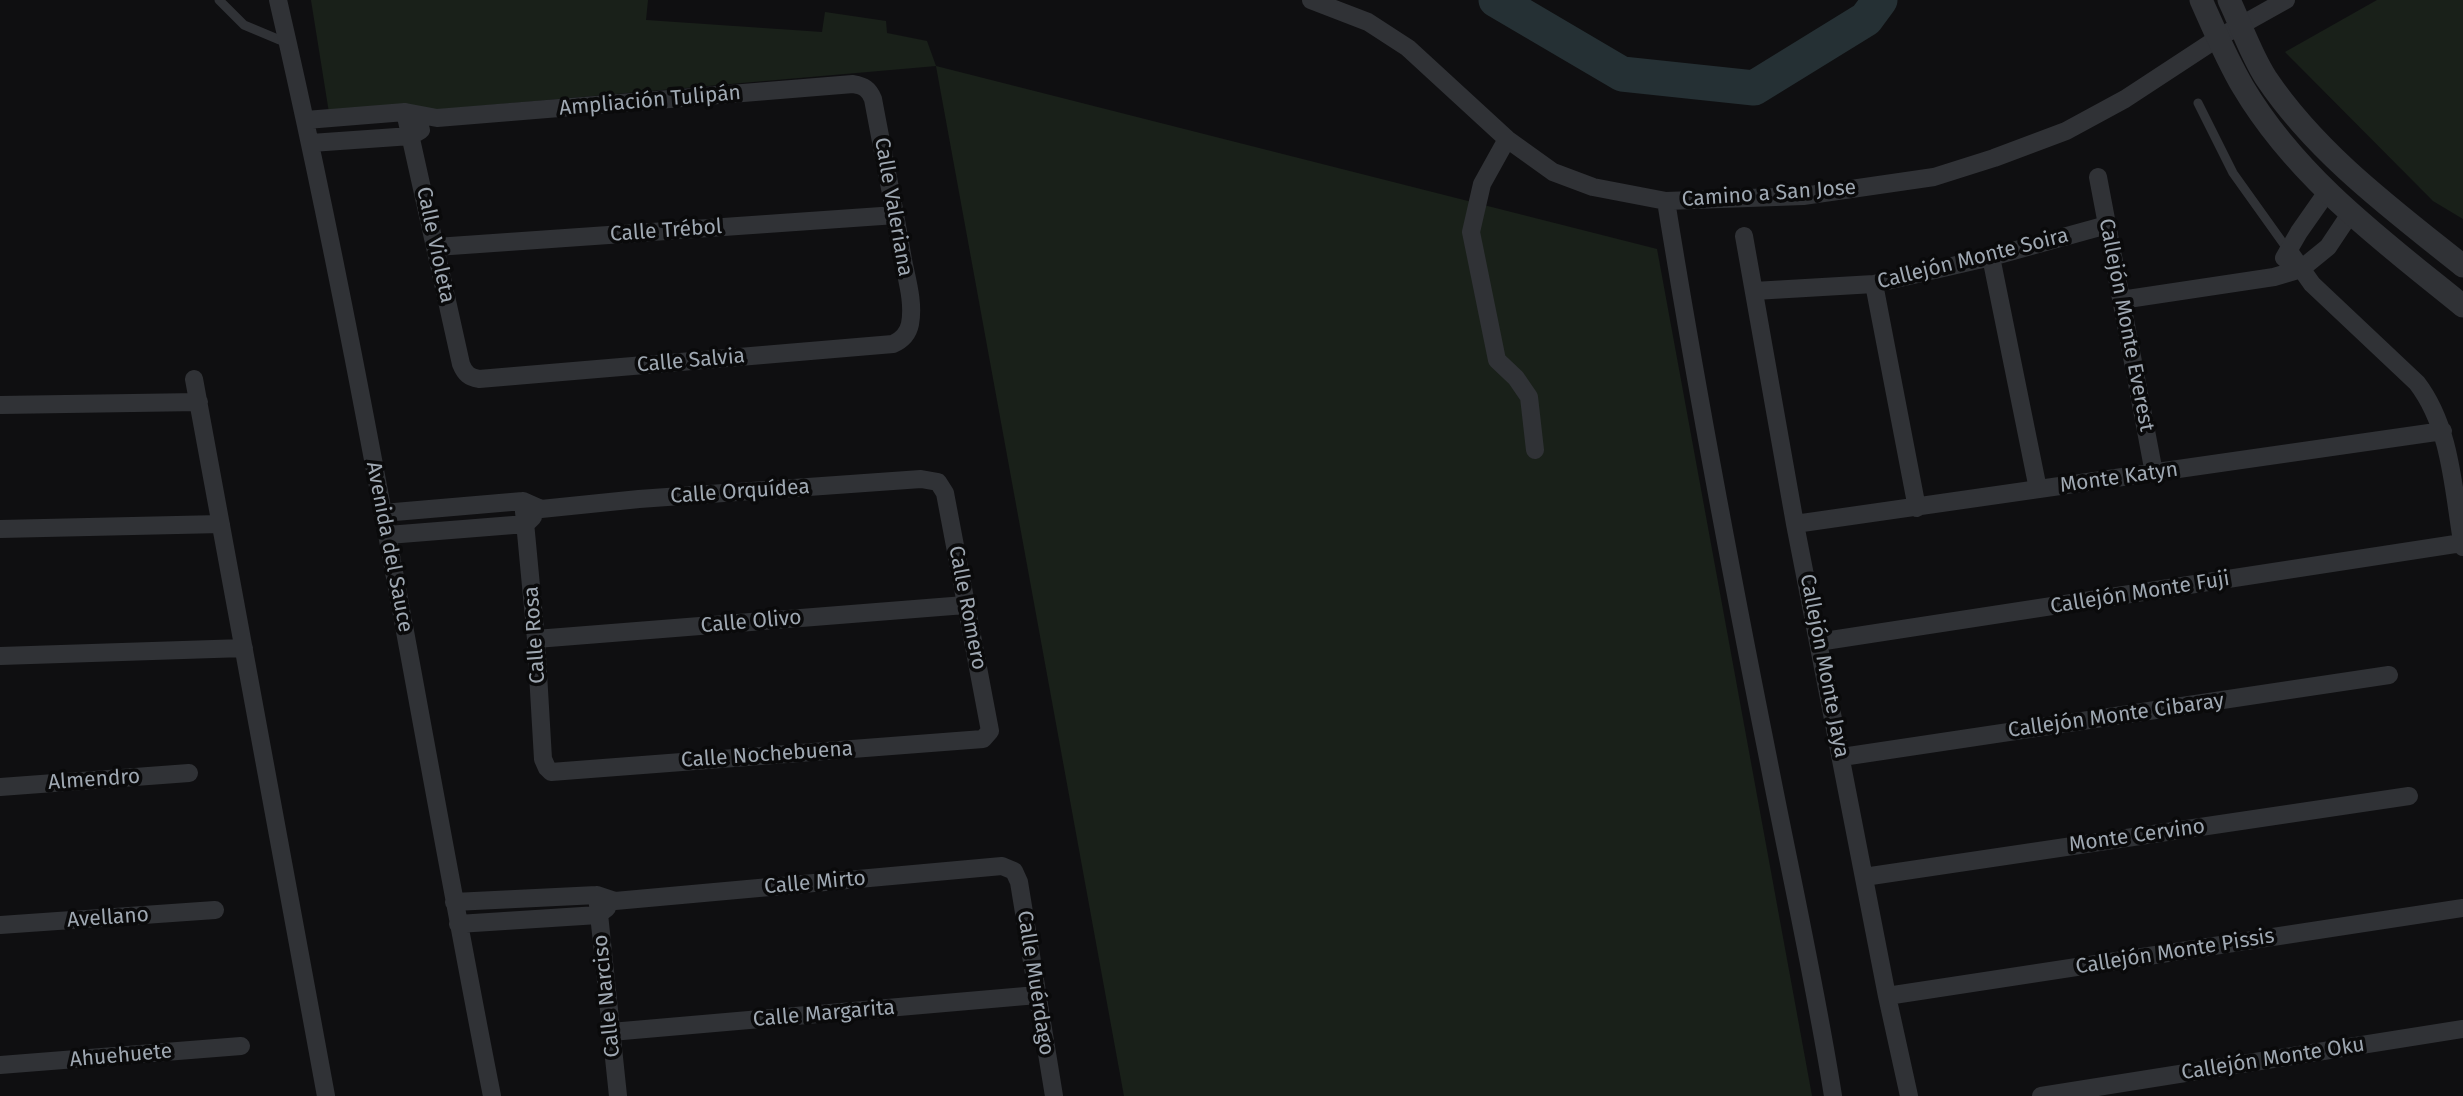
<!DOCTYPE html>
<html>
<head>
<meta charset="utf-8">
<style>
	body { margin:0 }
	canvas { display:block; background:#0f0f11 }
</style>
</head>
<body>
<canvas width="2463" height="1096"></canvas>
<script>
const ctx = document.querySelector('canvas').getContext('2d');
ctx.lineJoin = 'round';
function fill(path, color) {
  ctx.fillStyle = color;
  ctx.fill(path, 'evenodd');
}
function stroke(path, color, width, dash) {
  ctx.strokeStyle = color;
  ctx.lineWidth = width;
  ctx.lineCap = dash ? 'butt' : 'round';
  ctx.setLineDash(dash || []);
  ctx.stroke(path);
}
function label(font, color, halo, rows, align = 'center') {
  ctx.font = font + ' "Fira Sans",sans-serif';
  ctx.lineWidth = 7;
  ctx.setLineDash([]);
  ctx.textBaseline = 'middle';
  ctx.strokeStyle = halo;
  ctx.fillStyle = color;
  for (const [text, x, y, turn = 0] of rows) {
    ctx.save();
    ctx.translate(x, y);
    ctx.rotate((+turn || 0) * Math.PI / 180);
    ctx.textAlign = isNaN(turn) ? turn : align;
    if (halo) ctx.strokeText(text, 0, 0);
    ctx.fillText(text, 0, 0);
    ctx.restore();
  }
}
const green = new Path2D(`
	M 311,0 L 648,0 L 646,20 L 822,32 L 825,12 L 886,21 L 887,33 L 927,41 L 936,66 L 1657,249 L 1812,1096 L 1124,1096 L 936,66 L 330,119 Z
	M 2377,0 L 2463,0 L 2463,219 L 2433,201 L 2285,52 Z`);
const river = new Path2D(`
	M 1496,0 L 1622,74 L 1754,88 L 1866,19 L 1880,0`);
const service = new Path2D(`
	M 219,0 L 244,25 L 287,43
	M 2198,103 L 2233,173 L 2288,250`);
const minor = new Path2D(`
	M 278,0 C 362,363 420,731 492,1096
	M 1311,0 L 1368,22 L 1408,48 L 1507,139 L 1553,172 L 1593,187 L 1666,201 L 1803,196 L 1934,177 L 1994,158 L 2066,131 L 2125,99 L 2218,38 L 2286,0
	M 306,120 L 405,112 L 437,118 L 853,84 C 864,86 869,89 873,99 C 883,153 894,206 903,260 C 907,280 914,303 910,324 C 908,334 902,340 893,344 L 479,379 C 469,377 465,374 461,364 L 405,112
	M 1507,139 L 1482,184 L 1471,232 L 1497,360 L 1516,378 L 1529,397 L 1535,450
	M 311,143 L 411,136 L 421,130
	M 2098,177 L 2154,473
	M 1666,201 C 1696,387 1731,573 1768,758 C 1790,871 1815,983 1833,1096
	M 1744,236 L 1795,524 L 1887,996 L 1909,1096
	M 436,247 L 896,215
	M 2288,250 L 2312,284 L 2417,383 C 2452,429 2453,491 2463,547
	M 1991,257 L 2038,489
	M 2284,258 L 2299,232 L 2327,192
	M 1874,284 L 1917,508
	M 1754,291 L 1874,284 L 1991,257 L 2107,225
	M 2121,300 L 2274,277 L 2301,269 L 2328,247 L 2350,214
	M 194,379 L 326,1096
	M 0,405 L 199,402
	M 383,513 L 523,501 L 541,509 L 639,499 L 921,479 L 938,482 L 945,493 L 990,731 L 983,739 L 551,772 L 547,768 L 543,759 L 536,639 L 523,501
	M 1795,524 L 2443,431
	M 0,529 L 221,524
	M 388,535 L 526,524 L 533,517
	M 536,639 L 965,605
	M 1818,642 L 2462,543
	M 0,656 L 244,648
	M 1842,757 L 2389,675
	M 0,787 L 189,773
	M 1864,877 L 2409,796
	M 597,895 L 618,1096
	M 454,902 L 597,895 L 615,901 L 1002,866 L 1014,871 L 1019,882 L 1054,1096
	M 458,924 L 598,915 L 607,908
	M 0,925 L 215,910
	M 1887,996 L 2463,908
	M 611,1032 L 1037,995
	M 0,1065 L 241,1046
	M 2041,1096 L 2463,1029`);
const tertiary = new Path2D(`
	M 2201,0 C 2214,29 2227,60 2243,87 C 2297,178 2383,241 2463,306
	M 2229,0 C 2241,25 2251,55 2266,78 C 2317,154 2393,210 2463,266`);
const streetNames = [
	["Ampliación Tulipán",650,101,-5],
	["Camino a San Jose",1769,194,-4],
	["Calle Valeriana",893,207,80],
	["Calle Trébol",666,231,-4],
	["Calle Violeta",435,245,78],
	["Callejón Monte Soira",1973,259,-14],
	["Callejón Monte Everest",2126,325,79],
	["Calle Salvia",691,361,-5],
	["Monte Katyn",2119,478,-8],
	["Calle Orquídea",740,492,-4],
	["Avenida del Sauce",389,547,79],
	["Callejón Monte Fuji",2140,593,-9],
	["Calle Romero",967,608,79],
	["Calle Olivo",751,622,-5],
	["Calle Rosa",535,635,-94],
	["Callejón Monte Jaya",1824,666,79],
	["Callejón Monte Cibaray",2116,716,-8],
	["Calle Nochebuena",767,755,-4],
	["Almendro",94,780,-4],
	["Monte Cervino",2137,836,-8],
	["Calle Mirto",815,883,-5],
	["Avellano",108,918,-4],
	["Callejón Monte Pissis",2175,952,-9],
	["Calle Muérdago",1035,983,81],
	["Calle Narciso",607,996,-96],
	["Calle Margarita",824,1014,-5],
	["Ahuehuete",121,1056,-5],
	["Callejón Monte Oku",2273,1059,-9]
];
fill(green, '#192019');
stroke(river, '#253034', 35);
stroke(service, '#303236', 9);
stroke(minor, '#303236', 18);
stroke(tertiary, '#303236', 23);
label('21px', '#9fa8b2', '#0a0a0b', streetNames);
</script>
</body>
</html>
